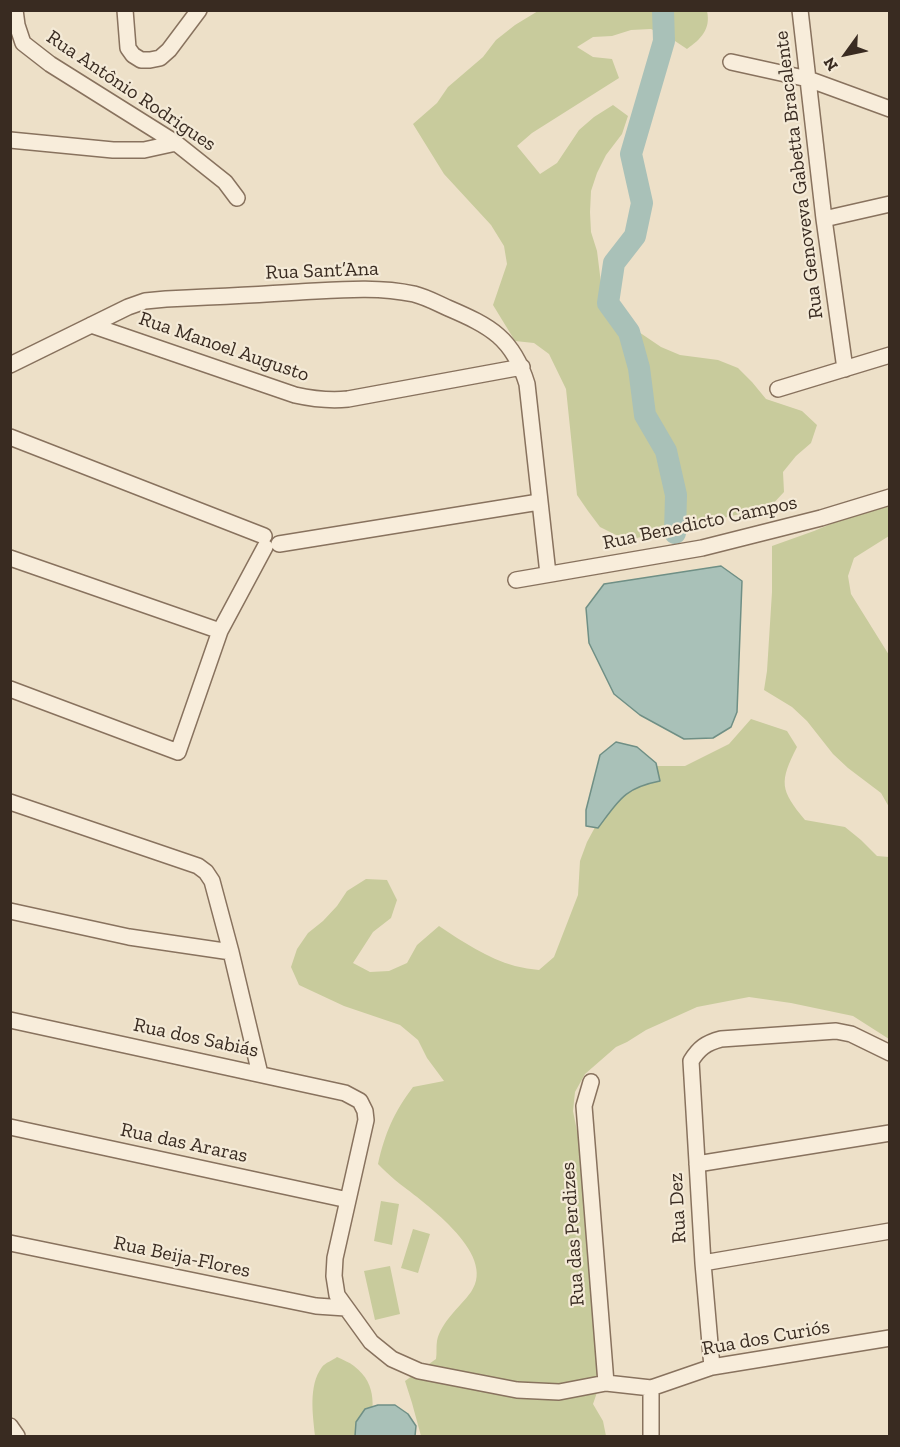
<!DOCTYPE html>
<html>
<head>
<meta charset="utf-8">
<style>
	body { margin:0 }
	#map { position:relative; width:900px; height:1447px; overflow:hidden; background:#ede0c8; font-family:"Zilla Slab",serif }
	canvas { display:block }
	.frame { position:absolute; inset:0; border:12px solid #392b21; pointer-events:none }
	.north { position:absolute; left:816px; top:24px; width:60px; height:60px; -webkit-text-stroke:4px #f4ead7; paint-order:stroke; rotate:237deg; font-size:16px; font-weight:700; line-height:24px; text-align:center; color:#392b21 }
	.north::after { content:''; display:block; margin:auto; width:21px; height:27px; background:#392b21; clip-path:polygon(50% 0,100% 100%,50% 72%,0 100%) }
</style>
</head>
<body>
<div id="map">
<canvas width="900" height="1447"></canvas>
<div class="frame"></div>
<div class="north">N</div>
</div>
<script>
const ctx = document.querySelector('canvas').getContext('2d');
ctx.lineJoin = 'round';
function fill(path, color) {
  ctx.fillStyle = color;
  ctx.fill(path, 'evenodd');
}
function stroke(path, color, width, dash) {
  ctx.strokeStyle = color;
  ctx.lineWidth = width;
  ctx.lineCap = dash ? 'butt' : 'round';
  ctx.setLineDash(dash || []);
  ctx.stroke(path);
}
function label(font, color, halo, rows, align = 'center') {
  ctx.font = font + ' "Zilla Slab",serif';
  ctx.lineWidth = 4.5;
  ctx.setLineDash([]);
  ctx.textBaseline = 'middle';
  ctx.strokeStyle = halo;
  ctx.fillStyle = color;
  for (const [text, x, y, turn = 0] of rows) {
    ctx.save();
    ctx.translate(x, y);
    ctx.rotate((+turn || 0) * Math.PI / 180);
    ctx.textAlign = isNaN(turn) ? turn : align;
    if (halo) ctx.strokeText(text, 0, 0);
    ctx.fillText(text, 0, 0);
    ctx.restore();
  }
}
const green = new Path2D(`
	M 538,11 L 707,11 C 711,29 701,39 687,49 L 672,39 L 651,29 L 631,30 L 612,36 L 593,37 L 577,47 L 593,57 L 612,59 L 619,78 L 532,133 L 517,146 L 540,174 L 557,163 L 579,130 L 594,117 L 613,105 L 628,116 L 622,134 L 606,155 L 597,173 L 591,191 L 590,212 L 591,232 L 597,251 L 602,291 L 615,312 L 630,326 L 661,347 L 680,355 L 718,360 L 738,368 L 752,382 L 766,399 L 802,411 L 817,425 L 811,443 L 796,456 L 783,472 L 784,492 L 770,507 L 624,541 L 618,536 L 600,527 L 588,511 L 577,495 L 566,389 L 549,354 L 534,343 L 515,341 L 493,305 L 507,264 L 504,246 L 491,225 L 444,174 L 413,124 L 437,103 L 448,87 L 483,57 L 496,40 L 515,25 Z
	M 881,503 L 889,503 L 889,536 L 854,558 L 848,576 L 851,594 L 889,655 L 889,807 L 881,793 L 848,768 L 833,754 L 807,721 L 792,707 L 764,690 L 767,671 L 772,592 L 772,546 L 814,531 Z
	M 751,719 L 787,731 L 797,747 C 779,782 780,790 805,820 L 845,827 L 861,840 L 877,856 L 889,857 L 889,1039 L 853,1016 L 791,1003 L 749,997 L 697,1007 L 646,1030 L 627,1042 L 616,1047 L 585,1074 L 575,1092 L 573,1111 L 577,1131 L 579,1135 L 603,1375 L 593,1404 L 603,1421 L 606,1436 L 421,1436 L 412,1403 L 405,1381 L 436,1359 C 437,1353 436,1347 437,1341 C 441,1322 460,1307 471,1292 C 499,1253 420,1200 395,1180 C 389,1175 383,1169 378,1164 C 385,1133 394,1112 413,1087 L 444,1081 L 427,1058 L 418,1040 L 400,1025 L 344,1006 L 299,985 L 291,967 L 297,949 L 308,933 L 323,921 L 337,906 L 347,891 L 366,879 L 387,880 L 397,900 L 391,918 L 373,932 L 353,963 L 370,972 L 389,971 L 407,963 L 417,945 L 439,926 C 463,942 487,958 515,966 C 523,968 531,969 539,970 L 554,957 L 578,895 L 580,861 L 587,842 L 613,794 L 644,766 L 685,766 L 729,744 Z
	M 381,1201 L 399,1204 L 392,1245 L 374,1241 Z
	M 413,1229 L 430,1234 L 418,1273 L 401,1268 Z
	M 390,1266 L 400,1314 L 375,1320 L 364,1271 Z
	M 337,1357 C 343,1360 349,1362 354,1366 C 379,1385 373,1410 369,1436 L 315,1436 C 313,1415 308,1386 322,1367 C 325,1363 333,1360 337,1357 Z`);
const water = new Path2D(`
	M 721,566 L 742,581 L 737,712 L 731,727 L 713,738 L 684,739 L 640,715 L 614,694 L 589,643 L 586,608 L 604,584 Z
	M 616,742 L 637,747 L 656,763 L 660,781 C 624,788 619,800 598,828 L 586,826 L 586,810 L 600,755 Z
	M 378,1405 L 395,1405 L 408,1414 L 416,1426 L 415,1436 L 355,1436 L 356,1422 L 365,1409 Z`);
const river = new Path2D(`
	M 663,10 L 664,41 L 631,154 L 642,203 L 635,236 L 614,263 L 608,303 L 629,332 L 639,368 L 645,415 L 666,451 L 676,495 L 675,533`);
const minor = new Path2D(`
	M 15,10 L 17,25 L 23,43 L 50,64 L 176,143 L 225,182 L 237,198
	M 125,10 L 128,48 L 133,55 L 141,60 L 150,60 L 160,58 L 169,50 L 199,10
	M 800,10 L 824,219 L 845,369
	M 731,62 L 808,79 L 890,109
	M 10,140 L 113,150 L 144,150 L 176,143
	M 824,219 L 890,204
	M 91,325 L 295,395 C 313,399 329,401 348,399 L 522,367
	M 10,365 L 128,307 L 145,301 L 166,299 C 211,297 255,295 299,292 C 338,290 376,286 414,294 C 426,297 437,303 448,308 C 490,326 513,338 527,384 L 548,574
	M 778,389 L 890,355
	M 10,437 L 264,536
	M 279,544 L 539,502
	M 10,558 L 220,631
	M 516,580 L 702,548 L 821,518 L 890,497
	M 10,689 L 178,752 L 220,631 L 265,547
	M 10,802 L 198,866 L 206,872 L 212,881 L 231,952 L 260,1074
	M 10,911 L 129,937 L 231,952
	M 10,1020 L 345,1093 L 360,1101 L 365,1111 L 366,1120 L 335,1258 L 334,1276 L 337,1295 L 371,1342 L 392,1359 L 419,1371 L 517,1390 L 559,1392 L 606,1383 L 651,1388 L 712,1367 L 890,1338
	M 591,1082 L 584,1106 L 606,1383
	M 10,1127 L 348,1200
	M 697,1164 L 890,1133
	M 10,1243 L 316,1306 L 346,1308
	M 703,1263 L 890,1231
	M 712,1367 L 703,1263 L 691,1061 C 699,1048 706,1043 721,1039 L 836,1031 L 851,1034 L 890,1053
	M 10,1426 L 17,1436
	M 651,1436 L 651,1388`);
const streetNames = [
	["Rua Antônio Rodrigues",131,91,34],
	["Rua Genoveva Gabetta Bracalente",799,175,-97],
	["Rua Sant’Ana",322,271,-2],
	["Rua Manoel Augusto",224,347,19],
	["Rua Benedicto Campos",700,523,-12],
	["Rua dos Sabiás",196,1038,12],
	["Rua das Araras",184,1143,12],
	["Rua Dez",678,1208,-93],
	["Rua das Perdizes",573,1234,-94],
	["Rua Beija-Flores",182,1257,12],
	["Rua dos Curiós",766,1338,-10]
];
fill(green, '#c8cb9c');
fill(water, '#a9c1b8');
stroke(water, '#6f8f85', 1.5);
stroke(river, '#a9c1b8', 22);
stroke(minor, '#88725e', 18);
stroke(minor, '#f8eddb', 15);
label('20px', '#392b21', '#f4ead7', streetNames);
</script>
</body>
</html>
